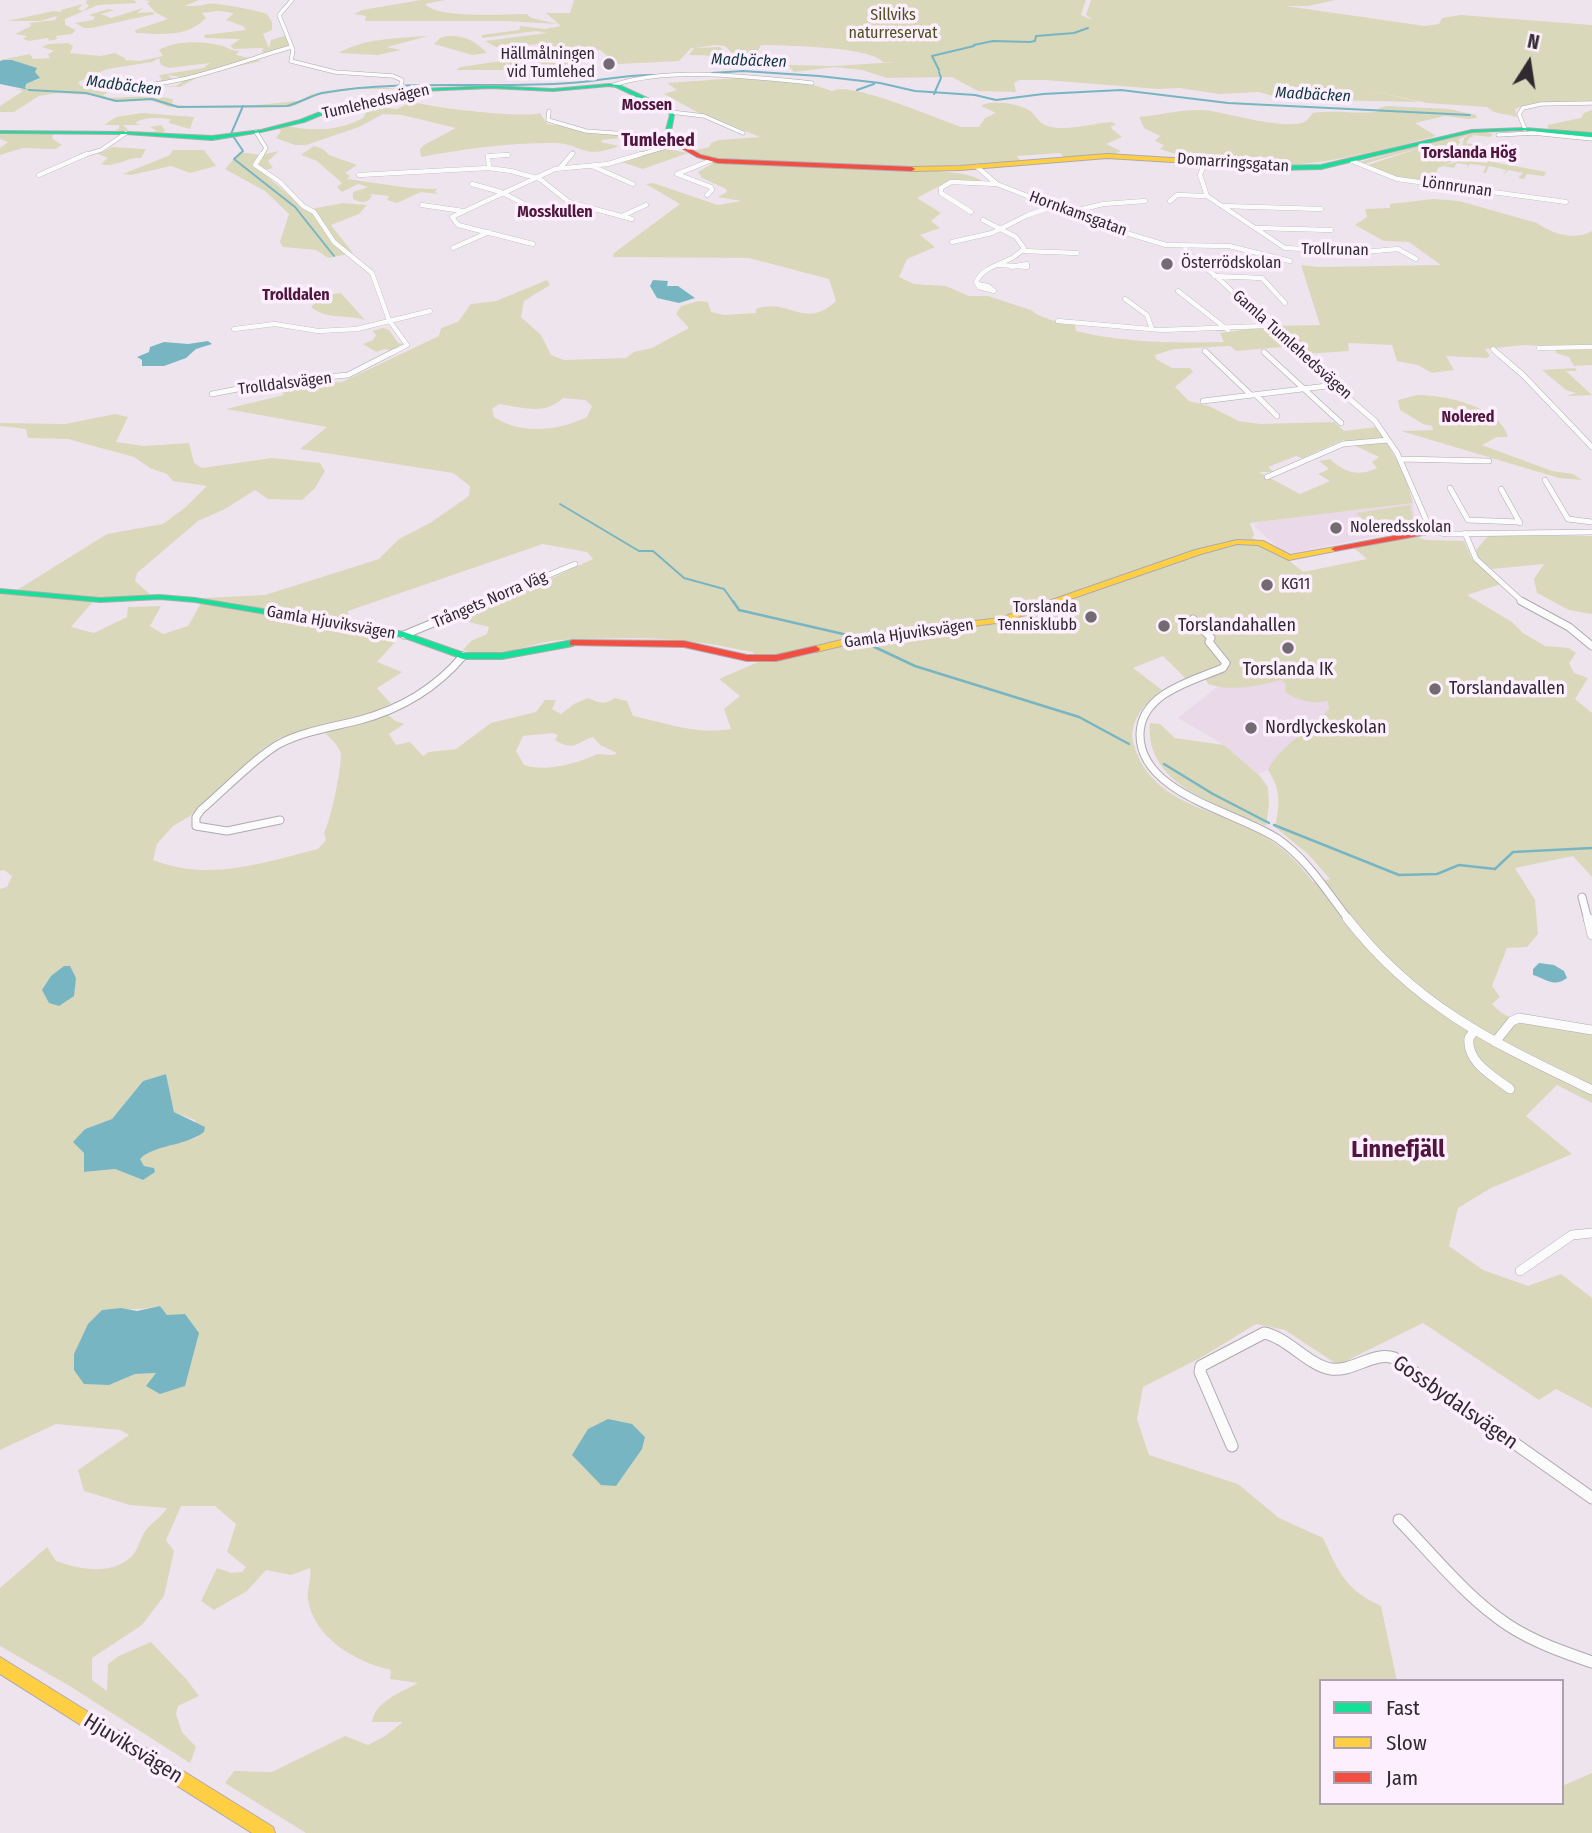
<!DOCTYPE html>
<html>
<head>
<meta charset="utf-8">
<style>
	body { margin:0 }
	#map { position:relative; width:1592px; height:1833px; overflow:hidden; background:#eee4ee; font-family:"Fira Sans Condensed",sans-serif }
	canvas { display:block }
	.legend { position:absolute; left:1319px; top:1679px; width:245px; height:126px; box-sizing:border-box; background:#feefff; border:2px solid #aba0ac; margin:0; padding:9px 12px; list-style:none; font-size:21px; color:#2f2a30 }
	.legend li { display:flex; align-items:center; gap:14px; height:35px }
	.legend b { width:35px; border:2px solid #aba0ac }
	.north { position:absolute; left:1494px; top:28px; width:70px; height:70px; -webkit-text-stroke:5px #feefff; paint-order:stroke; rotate:12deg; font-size:19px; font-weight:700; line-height:28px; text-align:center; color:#2f2a30 }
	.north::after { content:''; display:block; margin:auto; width:24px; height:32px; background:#2f2a30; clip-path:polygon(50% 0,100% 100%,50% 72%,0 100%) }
</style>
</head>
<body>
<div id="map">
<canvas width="1592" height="1833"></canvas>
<ul class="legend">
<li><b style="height:9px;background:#16e098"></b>Fast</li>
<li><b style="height:9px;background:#ffcf43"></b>Slow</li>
<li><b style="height:9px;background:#f24e42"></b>Jam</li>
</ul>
<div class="north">N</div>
</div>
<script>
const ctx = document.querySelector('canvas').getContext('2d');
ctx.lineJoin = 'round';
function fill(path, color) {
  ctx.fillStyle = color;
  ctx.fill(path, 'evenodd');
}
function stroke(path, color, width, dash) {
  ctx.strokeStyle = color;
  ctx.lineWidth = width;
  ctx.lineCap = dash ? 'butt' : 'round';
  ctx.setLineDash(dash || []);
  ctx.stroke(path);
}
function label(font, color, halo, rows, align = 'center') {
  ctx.font = font + ' "Fira Sans Condensed",sans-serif';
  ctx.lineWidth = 7;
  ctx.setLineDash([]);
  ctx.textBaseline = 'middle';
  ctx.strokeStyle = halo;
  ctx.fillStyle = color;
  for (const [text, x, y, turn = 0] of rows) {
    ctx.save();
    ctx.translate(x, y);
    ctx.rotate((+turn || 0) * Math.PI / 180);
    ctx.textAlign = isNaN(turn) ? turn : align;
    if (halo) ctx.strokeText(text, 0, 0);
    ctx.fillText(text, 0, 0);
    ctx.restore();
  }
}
const built = new Path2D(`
	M 1413,503 L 1416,528 L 1293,553 L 1283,552 L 1254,526 L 1259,522 Z
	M 1281,680 L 1328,701 L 1330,709 L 1275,760 L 1268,770 L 1258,774 L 1224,745 L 1178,718 L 1217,687 L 1251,686 Z`);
const green = new Path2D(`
	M 87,0 L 134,0 L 137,3 L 98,5 L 65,19 L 65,25 L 76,30 L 72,34 L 56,36 L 57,39 L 49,41 L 48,38 L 29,41 L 23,39 L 27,36 L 15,34 L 31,26 L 30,23 L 55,20 L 57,16 L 40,21 L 8,21 L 53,11 L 62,12 L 61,10 L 83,4 L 78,9 L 83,11 L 89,6 L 86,3 Z
	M 144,0 L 199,0 L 185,6 C 194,6 200,6 207,4 C 214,2 257,10 267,14 L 272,22 L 272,30 L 263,34 L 269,48 L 271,40 L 287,35 L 289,47 L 262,53 L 263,48 L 234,49 L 230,46 L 240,39 L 205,38 L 204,35 L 246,30 L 243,26 L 226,20 L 234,13 L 217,11 L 202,13 L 206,18 C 187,38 161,34 136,33 L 135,30 L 168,19 L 155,12 L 147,3 L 150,1 Z
	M 421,0 L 445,0 L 425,4 C 436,19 506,14 527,14 L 531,18 L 558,24 L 505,21 L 365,21 L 366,16 L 354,14 L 362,10 Z
	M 574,0 L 1086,0 L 1081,15 L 1093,20 L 1086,15 L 1091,0 L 1336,0 L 1308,6 L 1286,6 L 1425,26 L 1439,24 L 1442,18 L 1461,15 L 1592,25 L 1592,102 L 1525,105 L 1515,109 L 1517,117 L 1494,112 L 1487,107 L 1427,103 L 1355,87 L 1420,102 L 1323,100 L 1276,97 L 1259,92 L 1220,94 L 1179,88 L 1159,89 L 1044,80 L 1019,80 L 1014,83 L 1016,92 L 978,91 L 952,77 L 887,78 L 862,70 L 834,67 L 794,72 L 788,65 L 835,66 L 895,62 L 883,62 C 868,46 786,46 761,45 L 757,53 L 744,56 L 733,54 L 725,46 L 714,45 L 695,48 L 720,47 L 727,54 L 722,56 L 689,55 L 694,48 L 691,48 L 679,61 L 618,64 L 600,50 L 559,52 L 551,56 L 564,57 L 587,53 L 582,64 L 554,66 L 525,65 L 509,70 L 456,70 L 460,67 L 501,61 L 555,43 L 496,47 L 485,41 L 547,33 L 536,31 L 482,38 L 482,35 L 519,30 L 520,26 L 545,29 L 561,26 L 546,13 L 570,13 Z
	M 143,8 L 137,13 L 152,12 L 155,14 L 91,28 L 84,28 L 75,23 L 93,20 L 95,17 L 89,15 L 108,9 L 115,10 L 101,14 L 111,18 Z
	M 428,36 L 387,47 L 401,50 L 378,55 L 339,53 C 364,38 399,38 428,36 Z
	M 446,36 C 464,35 475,40 487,53 L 472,55 L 434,44 L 440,38 Z
	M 69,43 L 73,46 L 70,53 L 100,56 L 115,53 L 125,58 L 125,60 L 140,61 L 163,56 L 159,50 C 176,40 205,41 223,46 C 229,48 232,51 239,51 L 236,55 L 262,61 L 205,73 L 180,87 L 155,86 L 176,86 L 188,78 L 167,75 L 173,79 L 151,83 L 162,80 L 159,75 L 203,68 L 210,63 L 169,68 L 161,65 L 159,58 L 152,62 L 107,69 L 78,82 L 81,86 L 87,84 L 85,81 L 105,79 L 108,86 L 117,88 L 103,95 L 108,98 L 155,96 L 173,99 L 172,104 C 206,110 262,105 297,101 C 304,100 309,94 317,93 C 339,88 377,85 397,89 L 355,89 L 319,95 L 291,107 L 217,108 L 169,107 L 150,100 L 115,102 L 93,95 L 57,93 L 39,96 L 14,112 L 0,112 L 0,106 L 23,91 L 16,89 L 24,89 L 26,84 L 39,79 L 34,72 L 36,68 L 12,60 L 0,60 L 30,54 L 33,59 L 50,58 L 48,54 L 54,51 L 42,47 L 48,44 Z
	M 752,77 L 799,80 L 832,91 C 851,81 937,119 961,127 L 979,127 L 985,118 L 996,113 L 981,106 C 992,99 1017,104 1029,110 C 1035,114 1038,122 1045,125 C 1064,133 1092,123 1112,122 L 1116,125 L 1111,126 L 1112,129 L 1122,137 L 1106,144 L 1121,151 L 1115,154 L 1066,159 L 1060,153 L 1017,156 L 1022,163 L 924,170 C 945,173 968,170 987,184 L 949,181 L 917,198 L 941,213 L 931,221 L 940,228 L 920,235 L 935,247 L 907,259 L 899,277 L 914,284 L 946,286 L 969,296 L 988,296 L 1031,310 L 1038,315 L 1054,321 L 1075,324 L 1076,331 C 1125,343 1173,343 1224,342 L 1220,333 L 1271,326 L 1320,325 L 1301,265 L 1318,267 L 1441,265 L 1409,242 L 1384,241 L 1355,225 L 1367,217 L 1365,209 L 1390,208 L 1390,204 L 1433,199 L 1459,201 L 1537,223 C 1553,234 1574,241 1592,231 L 1592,365 L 1574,366 L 1569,357 L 1556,353 L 1555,347 L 1525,345 L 1485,349 L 1490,356 L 1487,358 L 1446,356 L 1454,370 L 1432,373 L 1418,365 L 1397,361 L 1392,345 L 1348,343 L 1349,351 L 1305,354 L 1294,346 L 1236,351 L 1230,346 L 1174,349 L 1155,355 L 1156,359 L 1172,368 L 1190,368 L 1193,372 L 1175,387 L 1189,401 L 1209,406 L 1239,421 L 1260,424 L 1334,422 L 1344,431 L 1377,427 L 1404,472 L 1413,503 L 1250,523 L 1254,535 L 1252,538 L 1269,544 L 1303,572 L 1367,559 L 1354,548 L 1417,537 L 1426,540 L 1464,541 L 1472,559 L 1501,584 L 1467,595 L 1512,622 L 1523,633 L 1545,646 L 1569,648 L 1576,653 L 1569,663 L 1574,673 L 1588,678 L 1575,699 L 1592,713 L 1592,877 L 1573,856 L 1515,868 L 1535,900 L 1538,934 L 1527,947 L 1507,948 L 1492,986 L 1500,997 L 1492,1004 C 1510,1027 1564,1029 1592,1034 L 1592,1103 L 1557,1085 L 1526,1116 L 1572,1154 L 1491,1188 L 1458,1208 L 1449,1246 L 1483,1270 L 1528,1286 L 1561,1274 L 1592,1298 L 1592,1408 L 1556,1389 L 1539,1400 L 1423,1323 L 1338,1365 L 1285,1330 L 1256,1324 L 1202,1357 L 1143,1387 L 1137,1419 L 1149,1455 L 1238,1484 L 1279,1518 L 1323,1538 C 1339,1573 1345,1589 1381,1606 L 1397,1681 L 1321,1681 L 1321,1803 L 1562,1803 L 1562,1786 L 1592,1773 L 1592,1833 L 306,1833 L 225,1783 L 234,1771 L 272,1772 L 345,1736 L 368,1745 L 385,1736 L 403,1722 L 372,1722 C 375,1701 402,1692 418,1683 L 390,1679 L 391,1670 C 356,1662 315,1639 308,1600 C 306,1590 312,1580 310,1568 L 291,1575 L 266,1570 L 247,1591 L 214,1610 L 201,1601 L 217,1568 L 232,1573 L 242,1572 L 246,1567 L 227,1552 L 236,1524 L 215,1506 L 181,1506 L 166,1540 L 174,1551 L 164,1596 L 142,1625 L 92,1658 L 92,1680 L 107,1691 L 108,1664 L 119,1656 L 151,1642 L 187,1680 L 199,1696 L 178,1706 L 176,1714 L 182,1732 L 196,1747 L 190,1763 L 68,1685 L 0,1646 L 0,1588 L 47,1547 L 56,1561 C 79,1569 110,1576 131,1557 C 137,1552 140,1540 144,1533 C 150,1523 161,1518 167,1508 L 130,1505 L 84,1491 L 78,1470 L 129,1435 L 120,1430 L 56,1424 L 0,1450 L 0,889 L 7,887 L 12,876 L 4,870 L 0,871 L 0,594 L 17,590 L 107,534 L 163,524 L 187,506 L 207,486 L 173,481 L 167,474 L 150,468 L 134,457 L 68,439 L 28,438 L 26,429 L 0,426 L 0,423 L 65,424 L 115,414 L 128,417 L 116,442 L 144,446 L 189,443 L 194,463 L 202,468 L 272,458 L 320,463 L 325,471 L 315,488 L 302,500 L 268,499 L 255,490 L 225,509 L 198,521 L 137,573 L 135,581 L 152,596 L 96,598 L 71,627 L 94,633 L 127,617 L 128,607 L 161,606 L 150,626 L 163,634 L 188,626 L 204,598 L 265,595 L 379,559 L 399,539 L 430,523 L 469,496 L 470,486 L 453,473 L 300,449 L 327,427 L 226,409 L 284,395 L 278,385 L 342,382 L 439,336 L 441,328 L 458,322 L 471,304 L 496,301 L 547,280 L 550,285 L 524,301 L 521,317 L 541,335 L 551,355 L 564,360 L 626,358 L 634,352 L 652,348 L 689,328 L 676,314 L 681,306 L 698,301 L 708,302 L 711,312 L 724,315 L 756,313 L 756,309 C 789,297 804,331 836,301 L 829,279 L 749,258 L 613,257 L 614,253 L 680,204 L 646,184 L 653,183 L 718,205 L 741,201 L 718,197 L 727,192 L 726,189 L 702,178 L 698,172 L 717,161 L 693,151 L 709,147 L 711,143 L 719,140 L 760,137 L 697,112 L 664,94 L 677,90 L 667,83 ZM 563,398 L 585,400 L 592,406 L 587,417 C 558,431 521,435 494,417 L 492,409 L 499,404 C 522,407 544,416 563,398 ZM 1343,440 L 1379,457 L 1372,462 L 1377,468 C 1359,477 1345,473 1330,459 L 1319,461 L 1329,469 L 1318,474 L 1330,481 L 1300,494 L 1259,472 L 1274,472 L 1268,467 L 1296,456 L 1302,458 ZM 543,544 L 587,552 L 593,559 L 461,620 L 489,627 L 487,634 L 471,641 L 463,650 C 497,663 527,642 562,640 C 603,638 654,636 695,642 C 715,644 734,649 753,652 L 758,662 L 719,679 L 740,696 L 724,709 L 731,729 C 696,735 667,723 633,716 L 627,701 L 614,698 C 605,706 598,702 588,698 L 574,704 L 561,714 L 552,709 L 556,700 L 545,700 L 536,712 L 491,723 L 456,749 L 429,752 L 423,756 L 410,742 L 396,745 L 389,734 L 404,724 L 394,720 L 381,708 L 391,704 L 377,688 L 402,672 L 377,662 L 395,642 L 348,629 L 348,611 ZM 1163,656 L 1185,678 L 1206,680 L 1208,684 C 1231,692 1258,686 1281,680 L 1286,684 L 1285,692 C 1299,701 1313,704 1328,701 L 1329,709 C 1311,730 1280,745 1268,770 C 1281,790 1280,804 1275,827 L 1308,854 L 1330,879 L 1313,882 C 1297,861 1280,844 1257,832 C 1211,808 1150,802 1134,745 C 1127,722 1145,703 1162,690 L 1133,668 ZM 318,726 C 325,733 337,743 340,751 C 344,761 330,823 324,833 L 326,840 L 318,849 C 262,863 209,882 153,860 L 157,844 L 173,826 L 190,816 L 262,749 L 279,738 ZM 553,733 L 558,735 L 555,740 C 576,753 579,740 593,737 L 600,745 L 617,753 C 609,758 603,752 595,755 C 575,764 546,772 524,765 L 516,751 L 523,736 ZM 166,1074 L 174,1112 L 195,1120 L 198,1137 C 179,1144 161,1145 142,1156 L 140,1159 L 144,1166 L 153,1168 L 143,1180 L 115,1169 L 85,1172 L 84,1153 L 74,1142 L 85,1129 L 112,1119 L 143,1081 ZM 160,1306 L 167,1315 L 160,1393 L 157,1373 L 135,1374 L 102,1310 C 124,1308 138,1311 160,1306 Z
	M 395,96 C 409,106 522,119 540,113 L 547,124 L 639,136 L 602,140 L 601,142 L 619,146 C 580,161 583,142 551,143 C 508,143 463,149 421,157 L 420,149 L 424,145 L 456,128 L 402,115 L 383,114 L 359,127 L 306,145 L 295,145 L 276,138 L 281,131 L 279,128 C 290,125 296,128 307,129 C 326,130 346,128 363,118 L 370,106 L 397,109 L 407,104 L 380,100 Z
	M 1386,106 L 1449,109 L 1476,115 L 1477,118 L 1469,119 L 1445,116 L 1415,123 L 1436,136 C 1341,161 1257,182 1160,149 L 1164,145 L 1155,141 L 1160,136 L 1144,128 L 1139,117 C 1161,115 1182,109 1204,110 C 1226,112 1288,132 1306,121 C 1307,120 1312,114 1313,113 C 1335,110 1355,114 1377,112 L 1379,108 Z
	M 1592,110 L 1592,135 L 1549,129 L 1547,125 L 1581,118 L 1584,113 Z
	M 142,113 L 194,117 L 190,129 L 169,123 L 170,119 C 159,118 145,116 135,123 L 141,125 L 123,125 L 129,131 C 138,130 149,133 157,131 L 150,127 L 161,125 L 165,130 L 163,133 L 151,135 L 118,131 L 115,130 L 119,129 L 119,125 L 104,125 L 116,117 Z
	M 29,131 L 35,134 L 57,132 L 52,136 L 53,139 L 62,145 L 55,149 L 23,148 L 0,155 L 0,148 L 8,142 L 0,139 L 0,132 Z
	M 1481,131 L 1493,134 L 1490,137 L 1473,135 L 1472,137 L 1477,138 L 1470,137 L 1466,143 L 1481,146 L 1480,148 L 1462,146 L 1464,138 L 1469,134 L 1458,140 L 1461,142 L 1457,145 L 1460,145 L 1459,159 L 1438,168 L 1433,182 L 1393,177 L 1368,165 L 1426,146 L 1364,164 L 1360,162 L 1441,139 L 1450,139 L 1450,136 Z
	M 314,146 L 323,149 L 329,155 L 357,165 L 345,173 L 350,176 L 347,179 L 410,188 L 437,189 L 435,192 L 438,194 L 421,192 L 397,203 L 387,200 L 389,196 L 370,194 L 372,196 C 367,204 361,203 353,199 L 353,192 L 368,187 L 358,184 L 342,192 L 337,187 L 342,183 L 317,161 L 301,155 Z
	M 112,147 L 146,149 L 141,158 C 126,157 116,168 101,164 L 108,158 L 98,154 Z
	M 661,148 L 688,153 L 643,169 L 621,162 Z
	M 173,150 L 204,150 L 216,166 L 190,173 L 171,166 L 131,175 L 123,174 L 170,155 Z
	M 279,151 L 268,161 L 273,168 L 261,171 L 306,210 L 343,203 L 367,205 L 359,214 L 331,225 L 353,253 L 328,258 L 316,250 L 283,247 L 280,242 L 289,214 L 265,191 L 225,169 L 240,152 L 261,155 Z
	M 1462,160 L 1487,163 L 1488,161 L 1546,172 L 1544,176 L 1527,174 L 1524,179 L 1518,178 L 1523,173 L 1508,170 L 1503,176 L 1506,170 L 1489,166 L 1486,173 L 1483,173 L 1486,166 L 1470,164 L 1466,170 L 1468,165 L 1457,163 L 1454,168 L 1443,166 Z
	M 341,293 L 365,320 C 347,314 326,320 311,307 L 324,295 Z
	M 383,328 L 389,330 L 398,343 L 404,344 L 391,351 L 385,349 L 376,352 L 363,344 L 373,340 L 376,335 L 372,331 Z
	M 1575,368 L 1577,371 L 1566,371 L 1592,395 L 1567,396 L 1576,393 L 1566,390 L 1542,370 Z
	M 1417,395 C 1444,395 1500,406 1508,437 L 1497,437 L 1482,445 L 1552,471 L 1573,474 L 1582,480 L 1559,478 L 1401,431 L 1433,430 L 1432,426 L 1423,424 L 1400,410 L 1398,400 Z
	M 1410,505 L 1415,528 L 1380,534 L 1356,513 Z
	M 1488,536 L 1592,536 L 1592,614 L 1569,610 L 1537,593 L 1534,579 L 1544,564 L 1492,569 L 1478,557 L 1476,550 Z
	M 1150,723 L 1160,724 L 1175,738 L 1224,745 L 1260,776 L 1268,787 L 1269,804 L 1266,826 C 1220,805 1144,786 1150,723 Z`);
const water = new Path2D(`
	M 3,60 L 12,60 L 37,68 L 35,72 L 40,78 L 26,84 L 25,88 L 29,90 L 0,84 L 0,61 Z
	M 653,280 L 668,281 L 667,286 L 678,286 L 695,298 L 679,303 L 657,298 L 650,286 Z
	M 208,341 L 212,344 L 196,349 L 186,358 L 164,366 L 142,366 L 142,360 L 137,357 L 149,352 L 150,347 L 164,342 L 188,344 Z
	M 1539,963 L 1554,965 L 1564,971 L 1567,978 C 1554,988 1546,979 1533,975 L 1533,969 Z
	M 64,966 L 70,966 L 76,978 L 74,996 L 59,1006 L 49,1003 L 42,990 L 51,976 Z
	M 166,1074 L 174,1112 L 205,1127 L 204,1132 C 185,1146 164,1143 143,1156 L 140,1159 L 144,1166 L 154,1168 L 155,1172 L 143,1180 L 115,1169 L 84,1172 L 84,1153 L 73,1142 L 85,1129 L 112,1119 L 143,1081 Z
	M 160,1306 L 167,1315 L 185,1314 L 199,1333 L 185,1386 L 160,1394 L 146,1386 L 156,1373 L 135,1374 L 109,1385 L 84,1384 L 74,1370 L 74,1354 L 88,1324 L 102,1310 L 121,1308 L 137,1311 Z
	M 608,1419 L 632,1424 L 645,1437 L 642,1449 L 616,1486 L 601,1485 L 572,1455 L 588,1429 Z`);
const streamFar1 = new Path2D(`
	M 974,45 L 993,41 L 1030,42 L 1035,41 L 1036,36 L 1074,33 L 1088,28
	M 939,70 L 932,56 L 974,46
	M 712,73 L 743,71 L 819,76 L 880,83 L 915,91 L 975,95 L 996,100 L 1043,94 L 1121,90 L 1228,103 L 1470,115
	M 29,90 L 86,93 L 116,101 L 152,99 L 178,107 L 287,106 C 299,103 310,96 322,93 C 403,79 488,89 570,83 C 599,81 627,74 656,75
	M 857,90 L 874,84
	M 934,94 L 941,78 L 939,72
	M 231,134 L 243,106
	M 233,136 L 243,151 L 234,159 L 295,207 L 334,256
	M 560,504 L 639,551 L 653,551 L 684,578 L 724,589 L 734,603`);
const stream = new Path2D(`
	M 733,601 L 739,610 L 856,637
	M 866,643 L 915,666 L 1079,717 L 1129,744
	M 1164,764 L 1213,794 L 1269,823
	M 1274,825 L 1399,875 L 1437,874 L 1459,865 L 1495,869 L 1513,852 L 1592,848`);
const streetFar5 = new Path2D(`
	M 292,0 L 279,15 L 293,50 L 291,61 L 335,72 L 393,76 L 402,80 L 400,89
	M 110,85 C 163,93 238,62 291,47
	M 614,85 C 671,66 752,77 812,83
	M 549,111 L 548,120 L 586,131 L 667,137
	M 671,112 L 704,116 L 743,133
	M 1525,129 L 1519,114 L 1523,108 L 1541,104 L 1592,103
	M 256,132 L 266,148 L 261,156
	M 1498,135 L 1533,133 L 1592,139
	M 81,156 L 101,150 L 126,133
	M 489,156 L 508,155
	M 570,156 L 573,153
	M 635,156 L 676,144`);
const streetFar4 = new Path2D(`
	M 262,154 L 255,165 L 280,182 L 303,206 L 314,212 L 334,242 L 372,273 L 389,320 L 407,345 L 392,353
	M 1352,161 L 1397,179 L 1566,202
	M 1205,162 L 1200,175 L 1207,196 L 1285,248 L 1363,252 L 1398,249 L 1416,259
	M 592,166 L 633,184
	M 977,167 L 997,184 L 1106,227 L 1166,245 L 1229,246 L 1290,261
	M 489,168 L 488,156 L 508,155
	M 560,168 L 572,154
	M 39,175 L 87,154
	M 359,175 L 488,168 L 511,171 L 540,179 L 569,202 L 632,219
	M 472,184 L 501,192 L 528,206
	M 707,195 L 712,190 L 711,187 L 677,174 L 712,160
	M 1170,201 L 1177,195 L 1207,196
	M 422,205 L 463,211
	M 1223,206 L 1321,209
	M 971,212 L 941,193 L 941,188 L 951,182 L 997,184
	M 1071,212 L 1103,204 L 1145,201
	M 622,216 L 646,205
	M 1258,228 L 1331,230
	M 952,242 L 992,233 L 1028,215 L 1055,206
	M 533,244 L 458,225 L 452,217 L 555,169 L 608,164 L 641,154
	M 1185,247 L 1187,253 C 1227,282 1259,320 1296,353
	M 453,248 L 489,232
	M 1023,251 L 1077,253
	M 1027,264 L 1027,267 L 1016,266 Z
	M 999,265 L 1016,266
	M 1012,267 L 1016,266
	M 1214,276 L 1262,278 L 1285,303
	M 977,284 L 988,286 L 994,291 L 979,287 L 976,282 C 986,262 1011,265 1024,248 L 1016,237 L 983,220
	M 1178,291 L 1228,330
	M 1125,299 L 1147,315 L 1152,329
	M 1058,321 L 1162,330 L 1265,326
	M 234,329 L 275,324 L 318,331 L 357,329 L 430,311
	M 1539,348 L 1592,347
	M 1493,349 L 1497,353`);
const streetFar3 = new Path2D(`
	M 1205,351 L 1251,395
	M 1294,351 L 1375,421 L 1397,453 L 1431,531 L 1447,534 L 1592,532
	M 1495,351 L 1523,375 L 1592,447
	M 1264,352 L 1341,423
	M 212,394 L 273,382 L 348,375 L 395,351
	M 1256,395 L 1277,416
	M 1203,401 L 1335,385
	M 1400,459 L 1489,461
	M 1267,477 L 1343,444 L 1388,440
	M 1545,480 L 1568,519 L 1592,522
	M 1450,488 L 1468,520 L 1519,522
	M 1501,489 L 1520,523
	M 1465,533 L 1476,559 L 1524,603
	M 482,603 L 575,564`);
const streetFar2 = new Path2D(`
	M 1521,601 L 1569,627 L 1592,646
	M 1193,619 L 1211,638 L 1209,642 L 1226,663 L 1223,668 C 1192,681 1141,693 1140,734 C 1139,794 1238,812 1278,839 C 1308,860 1327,892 1349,920
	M 404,635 L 486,601
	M 280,820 L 227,831 L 196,826 L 196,817 L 201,810 C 221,793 257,756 279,744 C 304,731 333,727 360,720 C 401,709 436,688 463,656
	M 1582,897 L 1588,920`);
const streetFar1 = new Path2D(`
	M 1347,918 C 1416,1007 1494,1043 1592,1090
	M 1588,918 L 1592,935
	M 1475,1030 L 1469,1038 C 1466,1062 1493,1076 1510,1089
	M 1495,1042 L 1512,1021 L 1519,1018 L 1592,1030
	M 1520,1271 L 1572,1235 L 1592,1233`);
const street = new Path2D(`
	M 1232,1446 L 1200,1372 L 1201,1366 L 1264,1333 C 1287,1337 1309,1366 1331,1369 C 1353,1372 1374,1351 1394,1358 L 1592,1498
	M 1399,1520 C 1434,1556 1466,1597 1508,1625 C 1534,1642 1563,1652 1592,1662`);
const fast = new Path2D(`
	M 609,84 L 619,85 L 671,109 L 674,115 L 670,137 L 673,141 L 669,141 L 664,137 L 670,115 L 667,111 L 616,87 L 609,86 L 553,91 L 491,88 L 420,91 L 336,109 L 304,122 L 261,132 L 212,140 L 126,134 L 0,133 L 0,131 L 126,132 L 212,136 L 261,130 L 300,120 L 333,107 L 420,89 L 491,86 L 553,89 Z
	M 1524,128 L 1592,133 L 1592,137 L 1524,130 L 1472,132 L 1321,169 L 1273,170 L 1202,162 L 1205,160 L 1273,166 L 1321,165 L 1472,130 Z
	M 0,589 L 100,598 L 160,595 L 195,598 L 404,632 L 464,653 L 502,653 L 573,640 L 577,643 L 573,646 L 502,659 L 463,659 L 402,637 L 195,602 L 160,599 L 100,602 L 0,593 Z`);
const slow = new Path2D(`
	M 1107,154 L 1205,160 L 1208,162 L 1205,164 L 1107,158 L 960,170 L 912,171 L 909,169 L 912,167 L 960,166 Z
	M 1237,540 L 1263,541 L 1290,555 L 1335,547 L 1339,549 L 1335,551 L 1289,560 L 1258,545 L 1237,544 L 1201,554 L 1004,622 L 866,640 L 816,652 L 812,649 L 813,647 L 866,634 L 1000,618 L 1195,550 Z
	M 0,1657 L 273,1827 L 275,1833 L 252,1833 L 0,1674 Z`);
const jam = new Path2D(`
	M 669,139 L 673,139 L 701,155 L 718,159 L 912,167 L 915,169 L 912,171 L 718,163 L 697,157 L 669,141 Z
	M 1431,529 L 1434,529 L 1434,533 L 1335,551 L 1331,549 L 1335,547 Z
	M 573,640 L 684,641 L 747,655 L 776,655 L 816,646 L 820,649 L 819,651 L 776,661 L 747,661 L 684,647 L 570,645 L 570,641 Z`);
const markers = [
	[609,64,7,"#726b72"],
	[1167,264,7,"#726b72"],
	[1336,528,7,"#726b72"],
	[1267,585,7,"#726b72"],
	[1091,617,7,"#726b72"],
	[1164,626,7,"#726b72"],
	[1288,648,7,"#726b72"],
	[1435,689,7,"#726b72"],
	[1251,728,7,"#726b72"]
];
const farParknames = [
	["Sillviks",893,16],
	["naturreservat",893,34]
];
const farPoinames = [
	["Hällmålningen",595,55,"right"],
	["vid Tumlehed",595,73,"right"],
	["Österrödskolan",1181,264],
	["Noleredsskolan",1350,528],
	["KG11",1281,585],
	["Torslanda",1077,608,"right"],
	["Tennisklubb",1077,626,"right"]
];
const farWaternames = [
	["Madbäcken",749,61,2],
	["Madbäcken",124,86,7],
	["Madbäcken",1313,95,3]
];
const farStreetnames = [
	["Tumlehedsvägen",376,102,-13],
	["Domarringsgatan",1233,163,4],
	["Lönnrunan",1457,187,8],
	["Hornkamsgatan",1078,214,20],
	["Trollrunan",1335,250,1],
	["Gamla Tumlehedsvägen",1292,345,42],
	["Trolldalsvägen",285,384,-7],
	["Trångets Norra Väg",490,600,-23],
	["Gamla Hjuviksvägen",331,623,10],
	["Gamla Hjuviksvägen",909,634,-8]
];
const farNeighbourhoodnames = [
	["Mossen",647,106],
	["Torslanda Hög",1469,154],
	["Mosskullen",555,213],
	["Trolldalen",296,296],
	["Nolered",1468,418]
];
const farQuarternames = [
	["Tumlehed",658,141]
];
const poiNames = [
	["Torslandahallen",1178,626],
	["Torslanda IK",1288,670,"center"],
	["Torslandavallen",1449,689],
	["Nordlyckeskolan",1265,728]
];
const nearStreetnames = [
	["Gossbydalsvägen",1455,1403,35],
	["Hjuviksvägen",133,1749,32]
];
const districtNames = [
	["Linnefjäll",1398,1150]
];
fill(built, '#e9d9e9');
fill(green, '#dad8bb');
fill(water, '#78b5c3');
stroke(streamFar1, '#78b5c3', 2);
stroke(stream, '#78b5c3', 2.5);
stroke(streetFar5, '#afa9af', 4.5);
stroke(streetFar4, '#afa9af', 5);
stroke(streetFar3, '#afa9af', 6);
stroke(streetFar2, '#afa9af', 9);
stroke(streetFar1, '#afa9af', 10);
stroke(street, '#afa9af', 13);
stroke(fast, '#afa9af', 2);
stroke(slow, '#afa9af', 2);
stroke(jam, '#afa9af', 2);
stroke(streetFar5, '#fcfbfc', 3.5);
stroke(streetFar4, '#fcfbfc', 4.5);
stroke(streetFar3, '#fcfbfc', 5);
stroke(streetFar2, '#fcfbfc', 7);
stroke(streetFar1, '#fcfbfc', 9);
stroke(street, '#fcfbfc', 11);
fill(fast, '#16e098');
fill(slow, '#ffcf43');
fill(jam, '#f24e42');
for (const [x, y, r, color] of markers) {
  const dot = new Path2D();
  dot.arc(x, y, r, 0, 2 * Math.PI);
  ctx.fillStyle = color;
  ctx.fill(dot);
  stroke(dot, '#feefff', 2.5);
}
label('16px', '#4d4f1d', '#feefff', farParknames);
label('16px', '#2f2a30', '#feefff', farPoinames, 'left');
label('italic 16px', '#0b373e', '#feefff', farWaternames);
label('16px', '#2f2a30', '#feefff', farStreetnames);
label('bold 16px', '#50163e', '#feefff', farNeighbourhoodnames);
label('bold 18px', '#50163e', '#feefff', farQuarternames);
label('18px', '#2f2a30', '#feefff', poiNames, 'left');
label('21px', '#2f2a30', '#feefff', nearStreetnames);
label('bold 24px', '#50163e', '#feefff', districtNames);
</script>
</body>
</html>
